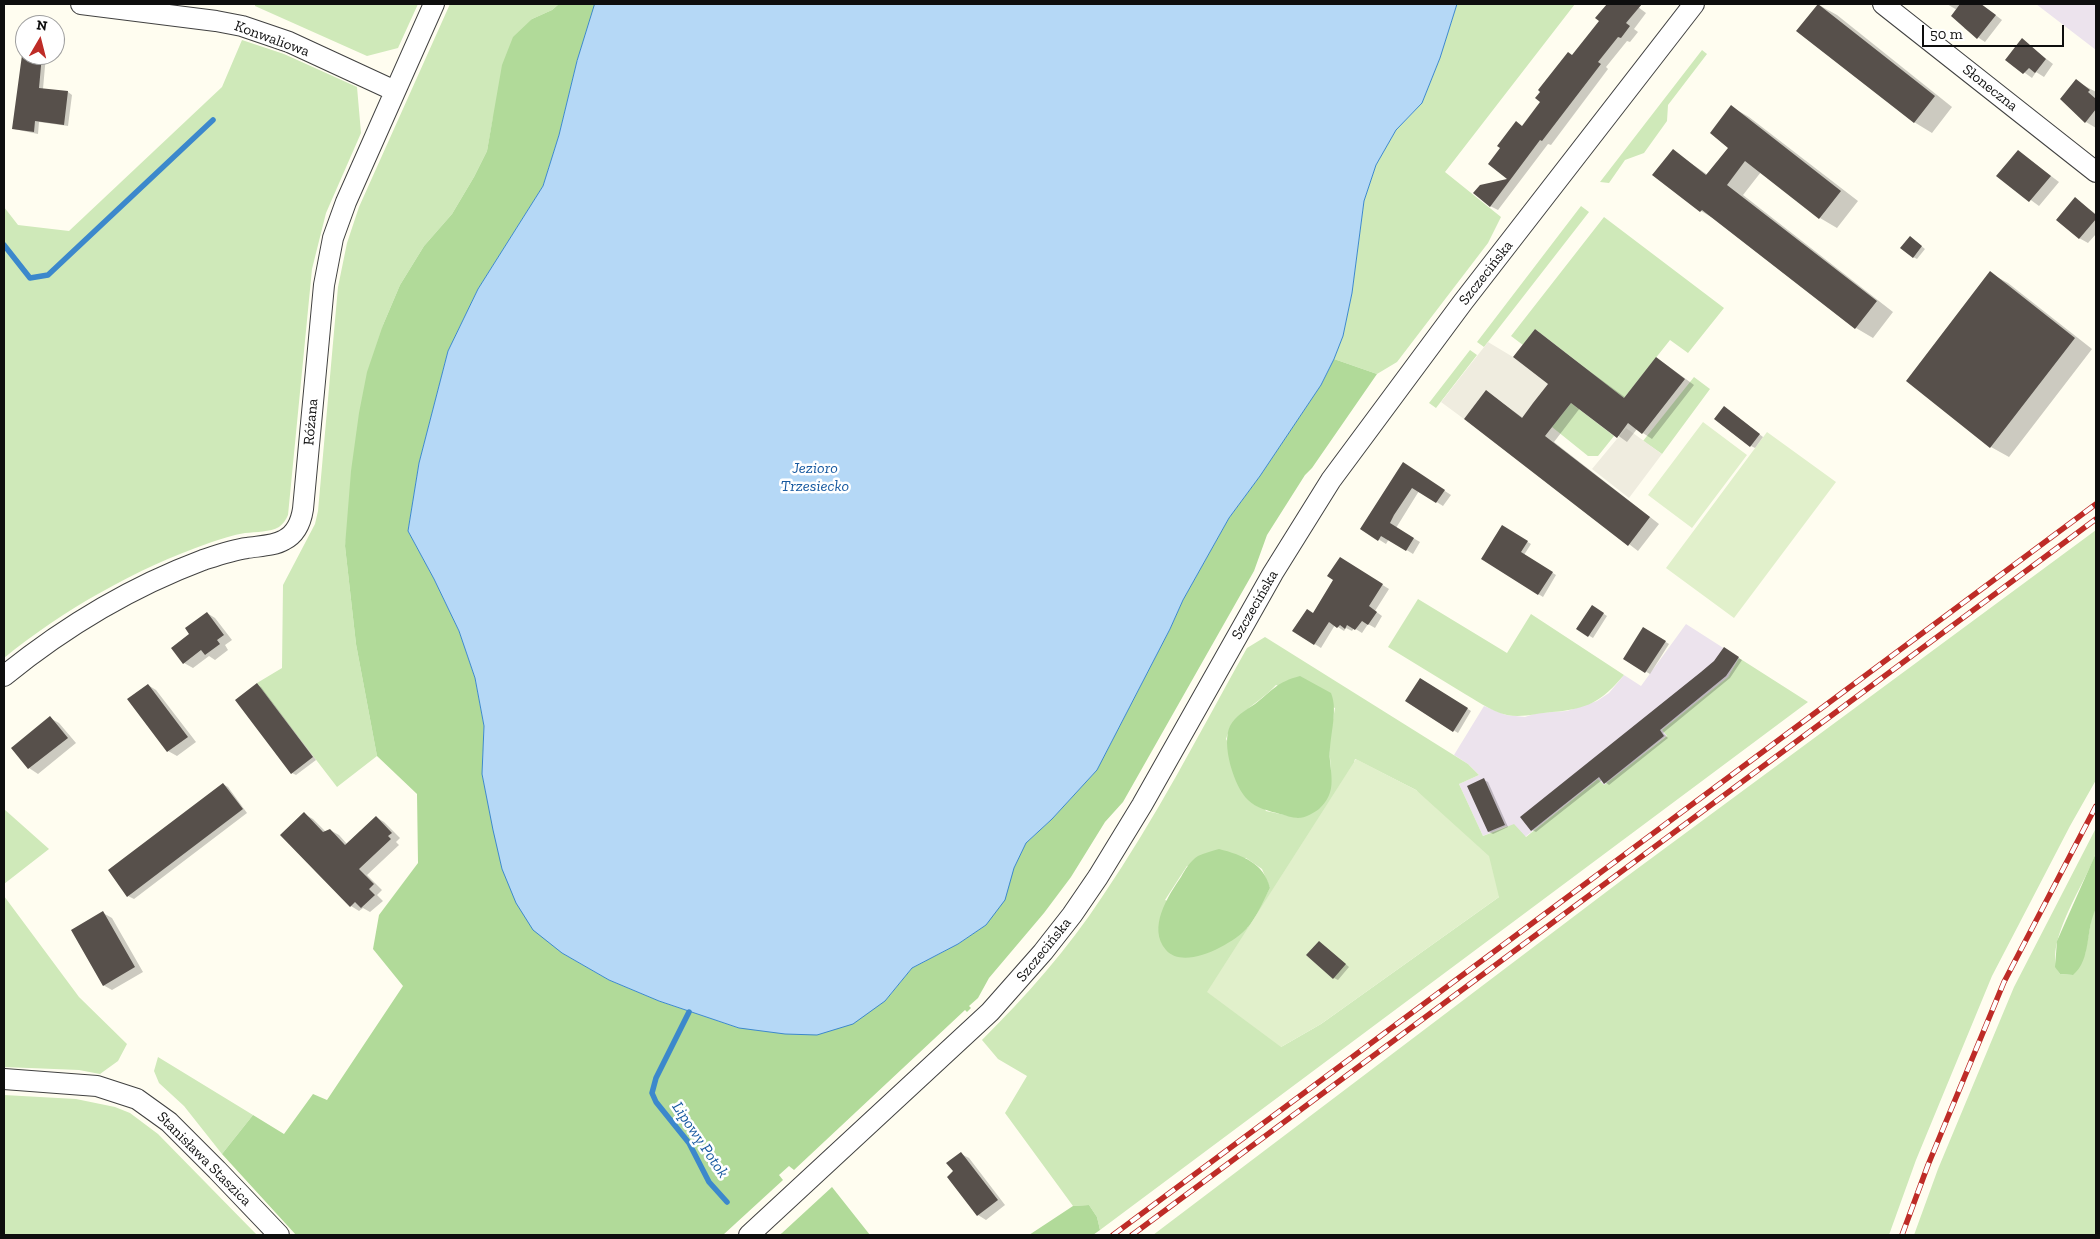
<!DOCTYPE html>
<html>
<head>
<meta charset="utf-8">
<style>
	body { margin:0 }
	#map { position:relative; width:2100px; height:1239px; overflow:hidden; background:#fffdf0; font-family:"Zilla Slab",serif }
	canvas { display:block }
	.frame { position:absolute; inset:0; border:5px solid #0e0e0e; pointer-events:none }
	.north { position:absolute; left:15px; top:15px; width:50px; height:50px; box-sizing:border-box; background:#fff; border:1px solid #9f9f9f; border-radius:50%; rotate:8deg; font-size:14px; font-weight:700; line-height:20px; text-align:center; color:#0e0e0e }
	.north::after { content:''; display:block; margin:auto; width:18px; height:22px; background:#be2c27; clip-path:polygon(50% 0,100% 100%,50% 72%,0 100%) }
	.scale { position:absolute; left:1922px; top:25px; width:142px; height:22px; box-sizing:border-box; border:2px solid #0e0e0e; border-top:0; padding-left:6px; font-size:15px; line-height:18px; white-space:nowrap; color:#0e0e0e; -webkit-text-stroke:4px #fff; paint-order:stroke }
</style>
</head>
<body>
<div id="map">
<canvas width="2100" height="1239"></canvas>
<div class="frame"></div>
<div class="north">N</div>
<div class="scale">50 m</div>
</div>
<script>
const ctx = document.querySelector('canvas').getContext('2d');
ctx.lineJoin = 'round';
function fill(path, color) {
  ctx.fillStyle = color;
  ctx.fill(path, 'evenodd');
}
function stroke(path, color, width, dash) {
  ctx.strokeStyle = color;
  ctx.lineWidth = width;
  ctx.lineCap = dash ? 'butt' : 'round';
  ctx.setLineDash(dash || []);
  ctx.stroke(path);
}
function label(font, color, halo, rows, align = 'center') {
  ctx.font = font + ' "Zilla Slab",serif';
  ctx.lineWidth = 5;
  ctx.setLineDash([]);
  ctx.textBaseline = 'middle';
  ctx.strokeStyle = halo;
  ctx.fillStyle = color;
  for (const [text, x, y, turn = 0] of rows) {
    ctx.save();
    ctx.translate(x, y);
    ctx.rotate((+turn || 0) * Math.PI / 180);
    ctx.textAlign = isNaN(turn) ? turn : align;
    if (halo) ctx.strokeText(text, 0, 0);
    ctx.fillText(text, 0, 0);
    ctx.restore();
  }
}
const industrial = new Path2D(`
	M 2036,4 L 2096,4 L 2096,50 Z
	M 1686,624 L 1739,658 L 1728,677 L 1662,730 L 1667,735 L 1604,786 L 1598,779 L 1525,837 L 1506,826 L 1483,836 L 1459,784 L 1479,775 L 1468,764 L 1454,755 L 1484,706 L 1506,715 L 1525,717 L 1537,713 L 1567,711 L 1597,701 L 1609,693 L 1624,675 L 1641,686 Z`);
const green = new Path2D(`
	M 255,4 L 418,4 L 398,48 L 367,56 L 255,6 Z
	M 450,4 L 559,4 L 552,10 L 532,19 L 493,118 L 487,151 L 474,177 L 452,214 L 424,246 L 400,285 L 383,325 L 345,546 L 356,644 L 377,756 L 337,787 L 257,683 L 282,668 L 283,585 L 315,524 L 318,511 L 338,287 L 347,243 L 359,207 Z
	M 1457,4 L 1575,4 L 1445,172 L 1501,217 L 1488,243 L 1397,362 L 1377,374 L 1334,359 L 1343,336 L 1352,293 L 1364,201 L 1376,165 L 1396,130 L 1422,103 L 1440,58 Z
	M 242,40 L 284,54 L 357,87 L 361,133 L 326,213 L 312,269 L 288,515 C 286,520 283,524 279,527 C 270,532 256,532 245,533 C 233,535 221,539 209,543 C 137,568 63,610 4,658 L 4,207 L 18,225 L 69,231 L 222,87 Z
	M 1702,50 L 1707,54 L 1668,105 L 1667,121 L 1644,153 L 1625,160 L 1609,183 L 1600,182 Z
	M 1581,206 L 1589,212 L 1484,347 L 1477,342 Z
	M 1604,217 L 1724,308 L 1688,353 L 1670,340 L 1624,398 L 1535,329 L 1523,345 L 1511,336 Z
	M 1470,350 L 1477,355 L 1436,408 L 1429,403 Z
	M 1694,377 L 1710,389 L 1662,454 L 1643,441 Z
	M 1571,403 L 1614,436 L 1598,456 L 1588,456 L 1552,427 Z
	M 2096,530 L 2096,780 L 2070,826 L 1992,976 L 1916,1160 L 1889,1235 L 1153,1235 L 1626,877 Z
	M 1418,599 L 1507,653 L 1531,614 L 1624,675 C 1601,702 1588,709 1552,712 C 1537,713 1523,718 1507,715 C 1490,711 1474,699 1460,691 C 1436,676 1412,662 1388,647 Z
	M 1265,637 L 1468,764 L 1479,775 L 1459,784 L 1483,836 L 1514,824 L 1526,837 L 1598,779 L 1604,785 L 1667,736 L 1662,730 L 1728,677 L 1739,658 L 1808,702 L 1100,1230 L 1097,1217 L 1089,1205 L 1073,1206 L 1005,1113 L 1027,1076 L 998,1059 L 982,1040 C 1026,996 1068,949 1102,897 C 1156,818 1200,732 1247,648 ZM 1276,685 L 1335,708 L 1329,743 L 1331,772 L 1299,818 L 1266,811 L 1226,739 C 1234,712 1258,705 1276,685 ZM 1355,759 L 1416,790 L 1499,897 L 1321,1024 L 1281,1047 ZM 1246,858 L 1262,869 L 1270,888 L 1247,928 L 1165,900 L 1187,866 Z
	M 4,809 L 49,849 L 4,884 Z
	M 2096,828 C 2096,837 2098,848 2095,855 C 2085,884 2041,947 2060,974 L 2072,975 L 2085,954 L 2092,916 L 2096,909 L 2096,1235 L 1914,1235 L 1938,1169 L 2014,987 Z
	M 4,896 L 79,997 L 127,1044 L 118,1061 L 100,1074 L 79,1070 L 4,1067 Z
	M 158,1057 L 253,1115 L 222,1154 L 184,1106 L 159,1083 L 154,1071 Z
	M 4,1095 L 76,1099 L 115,1107 L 130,1113 L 158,1134 L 257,1235 L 4,1235 Z`);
const forest = new Path2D(`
	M 559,4 L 595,4 L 577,61 L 559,135 L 543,186 L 478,289 L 448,351 L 419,463 L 408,531 L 434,579 L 459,631 L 475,678 L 484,726 L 482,774 L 502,869 L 562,953 L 609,980 L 659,1001 L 739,1028 L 885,1001 L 912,968 L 958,944 L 986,925 L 1026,843 L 1052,819 L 1097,770 L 1170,629 L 1183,600 L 1229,518 L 1260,476 L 1321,385 L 1334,359 L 1377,374 L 1312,468 L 1305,475 L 1267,535 L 1254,571 L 1123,802 L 1105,822 L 1071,877 L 1044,913 L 989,978 L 978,998 L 969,1006 L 971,1008 L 967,1012 L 965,1010 L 794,1170 L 789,1166 L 779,1175 L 783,1180 L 723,1235 L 296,1235 L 222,1154 L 253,1115 L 284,1134 L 313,1094 L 327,1100 L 403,986 L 373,949 L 379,915 L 418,863 L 417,794 L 377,756 L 356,644 L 345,546 L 351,471 L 359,413 L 367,372 L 383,325 L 400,285 L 424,246 L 452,214 L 474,177 L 487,151 L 502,65 L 513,37 L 532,19 L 552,10 Z
	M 1300,676 L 1331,693 C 1339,712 1328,739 1330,761 C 1332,781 1335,794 1319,809 C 1314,813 1305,818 1298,818 C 1292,818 1285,815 1280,814 C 1269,811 1256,808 1248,800 C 1234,787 1221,744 1230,726 C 1235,716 1246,710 1255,704 C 1273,690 1277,682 1300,676 Z
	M 1219,849 C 1242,855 1264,863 1270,888 C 1263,901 1257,917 1247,928 C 1233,944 1184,971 1166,950 C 1147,928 1168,896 1181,877 C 1185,870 1190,861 1198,856 C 1204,853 1212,851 1219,849 Z
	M 2096,853 L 2096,909 C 2085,929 2092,959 2073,975 L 2060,974 L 2055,967 L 2057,941 Z
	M 832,1187 L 870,1235 L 779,1235 L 782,1233 Z
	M 1089,1205 L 1097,1217 L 1100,1230 L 1093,1235 L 1029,1235 L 1073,1206 Z`);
const pitch = new Path2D(`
	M 1703,422 L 1747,455 L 1692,528 L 1648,495 Z
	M 1767,432 L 1836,482 L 1734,618 L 1666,568 Z
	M 1356,759 L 1416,790 L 1489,856 L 1499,897 L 1321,1024 L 1281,1047 L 1207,992 Z`);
const plaza = new Path2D(`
	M 1488,342 L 1513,357 L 1548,384 L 1522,418 L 1480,398 L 1464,419 L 1441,402 Z
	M 1626,428 L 1662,454 L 1629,498 L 1592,469 Z`);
const water = new Path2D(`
	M 595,4 L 1457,4 L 1440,58 L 1422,103 L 1396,130 L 1376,165 L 1364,201 L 1352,293 L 1343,336 L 1334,359 L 1321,385 L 1260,476 L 1229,518 L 1183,600 L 1170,629 L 1097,770 L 1052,819 L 1026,843 L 1014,868 L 1005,900 L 986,925 L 958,944 L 912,968 L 885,1001 L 853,1024 L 817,1035 L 785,1034 L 739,1028 L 659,1001 L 609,980 L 562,953 L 533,930 L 516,903 L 502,869 L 493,830 L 482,774 L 484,726 L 475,678 L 459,631 L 434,579 L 408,531 L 419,463 L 448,351 L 478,289 L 543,186 L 559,135 L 577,61 Z`);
const shadow = new Path2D(`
	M 1608,4 L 1634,4 L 1646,13 L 1634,29 L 1638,32 L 1630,42 L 1627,41 L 1606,67 L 1608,69 L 1551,145 L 1548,144 L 1498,210 L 1490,206 L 1510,180 L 1523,127 L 1601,21 L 1597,18 Z
	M 1947,4 L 1981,4 L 2002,20 L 1985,42 L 1964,28 L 1966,25 L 1957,10 Z
	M 1819,5 L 1837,15 L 1952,107 L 1932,133 L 1914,122 Z
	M 2022,40 L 2053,64 L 2044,77 L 2036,72 L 2032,78 L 2007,60 Z
	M 24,49 L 25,55 L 46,55 L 43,89 L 68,92 L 72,95 L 68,126 L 39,122 L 38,134 L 14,129 Z
	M 2076,81 L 2096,92 L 2096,128 L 2086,122 L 2062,99 Z
	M 1732,107 L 1749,117 L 1858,201 L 1837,228 L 1820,218 L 1761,172 L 1743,195 L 1893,312 L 1873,338 L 1856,328 L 1718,221 L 1701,211 L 1654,175 L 1673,151 L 1708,175 L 1729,147 Z
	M 2018,151 L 2059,182 L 2039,206 L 1998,176 Z
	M 2075,199 L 2096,214 L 2096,234 L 2088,243 L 2079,238 Z
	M 1914,240 L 1925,249 L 1917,259 L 1913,257 Z
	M 1990,273 L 2008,283 L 2092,349 L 2009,457 L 1991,447 Z
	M 1535,331 L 1626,398 L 1657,358 L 1694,385 L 1652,439 L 1637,429 L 1627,442 L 1580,408 L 1554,442 L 1659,524 L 1638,551 L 1466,419 L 1487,392 L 1523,418 L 1550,384 Z
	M 1728,410 L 1763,437 L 1755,448 L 1751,446 Z
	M 1410,468 L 1451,495 L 1443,506 L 1419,491 L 1396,528 L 1420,542 L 1413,554 L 1389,539 L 1386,544 L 1362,529 Z
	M 1503,527 L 1531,544 L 1524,555 L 1556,575 L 1543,597 L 1483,559 Z
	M 1346,562 L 1389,589 L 1375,611 L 1382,616 L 1375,628 L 1368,624 L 1362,633 L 1354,628 L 1352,631 L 1346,628 L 1344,631 L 1335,625 L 1321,648 L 1294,631 L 1313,614 Z
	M 1592,606 L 1607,616 L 1593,638 L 1578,629 Z
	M 207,613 L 215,618 L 232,640 L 225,645 L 228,650 L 215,660 L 209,656 L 193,668 L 184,663 L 190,634 Z
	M 1643,628 L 1669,644 L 1650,674 L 1624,659 Z
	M 1724,649 L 1742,660 L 1730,678 L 1663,733 L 1668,738 L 1609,785 L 1602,780 L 1536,832 L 1532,830 L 1522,817 L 1715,661 Z
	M 1421,679 L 1471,711 L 1458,733 L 1407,701 Z
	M 148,685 L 156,690 L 196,742 L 177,756 L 168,751 Z
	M 257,685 L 261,687 L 316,760 L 296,775 L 292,773 Z
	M 50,718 L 59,723 L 76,743 L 38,774 L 29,768 L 12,748 Z
	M 1484,780 L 1488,782 L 1508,827 L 1493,834 L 1489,832 L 1469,786 Z
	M 223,784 L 228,787 L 247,813 L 134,899 L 128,896 Z
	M 304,814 L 313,819 L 326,832 L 330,830 L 339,835 L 347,844 L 376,817 L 384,822 L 400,838 L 396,842 L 399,845 L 367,875 L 382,890 L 377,895 L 383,901 L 370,912 L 363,908 L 359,911 L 351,906 Z
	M 103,913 L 112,918 L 143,972 L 112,990 L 103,985 Z
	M 1323,945 L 1349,967 L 1338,980 L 1334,978 Z
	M 961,1154 L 969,1158 L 1005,1205 L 986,1220 L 978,1215 Z`);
const stream = new Path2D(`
	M 4,245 L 30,278 L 48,275 L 213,120
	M 689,1012 L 656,1078 L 652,1093 L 656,1102 L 689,1143 L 709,1182 L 727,1202`);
const building = new Path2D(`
	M 1607,4 L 1642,4 L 1626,23 L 1630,26 L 1621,38 L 1618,37 L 1598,62 L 1601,64 L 1542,141 L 1540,140 L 1490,207 L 1473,193 L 1480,185 L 1507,179 L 1488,164 L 1500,148 L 1497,146 L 1516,121 L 1522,126 L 1540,102 L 1535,98 L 1540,92 L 1538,90 L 1568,52 L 1572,55 L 1599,21 L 1595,18 Z
	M 1818,4 L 1935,96 L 1914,123 L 1796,31 Z
	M 1960,4 L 1981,4 L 1996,15 L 1977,39 L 1951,16 Z
	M 2022,38 L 2046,59 L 2035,73 L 2029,68 L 2023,74 L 2005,60 Z
	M 22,55 L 42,55 L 39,88 L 68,91 L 64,125 L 35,121 L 34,132 L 12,129 Z
	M 2076,79 L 2090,90 L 2088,92 L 2096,99 L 2096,109 L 2085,123 L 2060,99 Z
	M 1731,105 L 1841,191 L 1819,219 L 1745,161 L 1727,185 L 1877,301 L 1855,329 L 1702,210 L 1700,212 L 1652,175 L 1673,149 L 1706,175 L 1728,148 L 1710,133 Z
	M 2018,150 L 2051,176 L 2029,202 L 1996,176 Z
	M 2075,197 L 2096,215 L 2096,219 L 2079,239 L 2056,220 Z
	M 1910,236 L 1922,246 L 1913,258 L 1900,248 Z
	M 1990,271 L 2075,338 L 1990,448 L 1906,381 Z
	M 1535,329 L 1624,398 L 1656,357 L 1685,379 L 1642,434 L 1628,423 L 1617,438 L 1571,403 L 1545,436 L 1650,517 L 1628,546 L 1464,419 L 1486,390 L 1522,418 L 1533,403 L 1548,384 L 1513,357 Z
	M 1724,406 L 1760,434 L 1750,447 L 1714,419 Z
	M 1403,462 L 1445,490 L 1436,503 L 1412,488 L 1394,515 L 1390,523 L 1414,538 L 1406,551 L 1381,536 L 1378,541 L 1360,529 Z
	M 1502,525 L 1528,541 L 1521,552 L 1553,572 L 1538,595 L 1481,559 Z
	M 1340,557 L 1383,584 L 1369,606 L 1377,612 L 1368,625 L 1362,621 L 1355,630 L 1347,625 L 1345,629 L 1340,625 L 1337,628 L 1329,622 L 1314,645 L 1292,631 L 1307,609 L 1313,613 L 1333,580 L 1327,576 Z
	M 1592,605 L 1604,613 L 1588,637 L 1576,629 Z
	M 207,612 L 224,635 L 217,640 L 220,644 L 205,655 L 201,650 L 183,664 L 171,648 L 189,634 L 185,628 Z
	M 1643,627 L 1666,641 L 1645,673 L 1623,659 Z
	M 1724,647 L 1739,657 L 1726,676 L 1660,730 L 1664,736 L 1604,784 L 1599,777 L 1531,831 L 1520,817 L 1701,672 L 1714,661 Z
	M 1420,678 L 1468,708 L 1453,732 L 1405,701 Z
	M 257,683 L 313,757 L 291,774 L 235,700 Z
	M 148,684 L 188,737 L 167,752 L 127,699 Z
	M 50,716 L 68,738 L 28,769 L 11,748 Z
	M 1484,778 L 1505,825 L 1488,832 L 1467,786 Z
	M 223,783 L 243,809 L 127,897 L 108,870 Z
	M 304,812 L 323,832 L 330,829 L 345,845 L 376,816 L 392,833 L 388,836 L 391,839 L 359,869 L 374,884 L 369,889 L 375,895 L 361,908 L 355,902 L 350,907 L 280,835 Z
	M 103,911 L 135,967 L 103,986 L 71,930 Z
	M 1319,941 L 1346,964 L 1333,979 L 1306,955 Z
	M 961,1152 L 998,1200 L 977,1216 L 947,1177 L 953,1171 L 946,1163 Z`);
const minor = new Path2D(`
	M 81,4 L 216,21 L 242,26 L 289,42 L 395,91
	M 1883,4 L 2096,172
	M 4,676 C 63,628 131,587 203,560 C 218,555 232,550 247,548 C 259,546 274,546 284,540 C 296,534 301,522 303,509 L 324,285 L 333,238 L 346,202 L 434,4
	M 4,1079 L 97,1086 L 137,1099 L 169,1122 L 217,1170 L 279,1235
	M 749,1235 L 990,1012 L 1043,952 L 1072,915 L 1098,877 L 1142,805 L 1273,573 L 1331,480 L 1463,302 L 1694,4`);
const rail = new Path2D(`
	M 1113,1235 L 2096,504
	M 1132,1235 L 2096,519
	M 1902,1235 L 1928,1165 L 2004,982 L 2096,806`);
const streetNames = [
	["Konwaliowa",272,39,20],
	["Słoneczna",1990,88,38],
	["Szczecińska",1486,273,-52],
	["Różana",311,422,-85],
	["Szczecińska",1255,605,-60],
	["Szczecińska",1044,950,-51],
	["Stanisława Staszica",204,1159,45]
];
const waterNames = [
	["Jezioro",815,468],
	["Trzesiecko",815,486],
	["Lipowy Potok",700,1140,56]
];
fill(industrial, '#ece3ed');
fill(green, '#cfe9b9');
fill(forest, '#b1da99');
fill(pitch, '#e1f0cb');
fill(plaza, '#efecdf');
fill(water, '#b5d8f6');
stroke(water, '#3c88cc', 1);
fill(shadow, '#0003');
stroke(stream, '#3c88cc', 5.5);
fill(building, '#57504b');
stroke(minor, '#414141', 22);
stroke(minor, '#fff', 20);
stroke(rail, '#be2c27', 5.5);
stroke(rail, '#fff', 4, [11]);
label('15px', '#0e0e0e', '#fff', streetNames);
label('italic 16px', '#185aa0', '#fff', waterNames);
</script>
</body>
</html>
